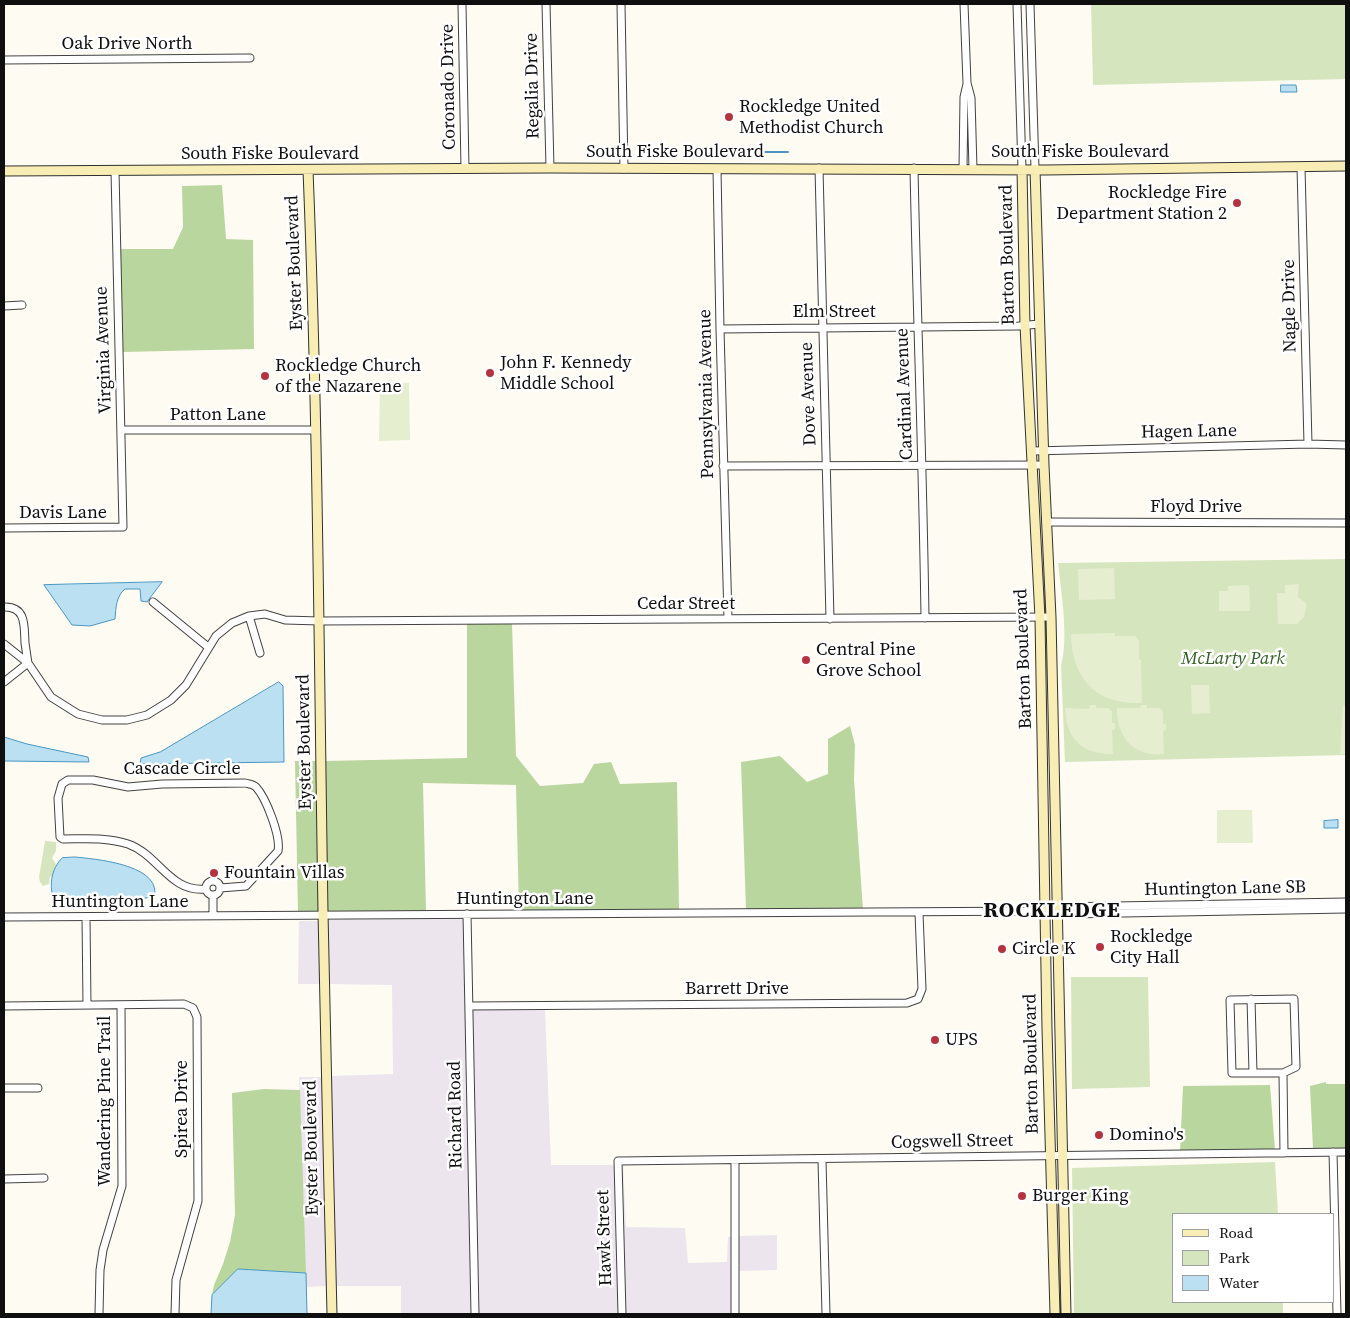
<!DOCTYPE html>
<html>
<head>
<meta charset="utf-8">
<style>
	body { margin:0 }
	#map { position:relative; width:1350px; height:1318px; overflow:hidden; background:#fefbf3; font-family:"Source Serif 4",serif }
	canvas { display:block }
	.frame { position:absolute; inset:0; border:5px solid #0f0f0f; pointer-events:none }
	.legend { position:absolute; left:1172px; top:1213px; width:162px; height:90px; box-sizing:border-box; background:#fff; border:1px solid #9f9f9f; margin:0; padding:6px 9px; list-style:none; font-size:15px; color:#0f0f0f }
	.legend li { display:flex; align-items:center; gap:10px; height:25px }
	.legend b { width:25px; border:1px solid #9f9f9f }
</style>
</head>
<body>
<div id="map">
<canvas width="1350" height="1318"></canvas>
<div class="frame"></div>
<ul class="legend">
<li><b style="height:6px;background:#f8edb4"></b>Road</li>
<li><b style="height:14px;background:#d5e6be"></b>Park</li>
<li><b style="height:14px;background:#bbe0f1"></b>Water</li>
</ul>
</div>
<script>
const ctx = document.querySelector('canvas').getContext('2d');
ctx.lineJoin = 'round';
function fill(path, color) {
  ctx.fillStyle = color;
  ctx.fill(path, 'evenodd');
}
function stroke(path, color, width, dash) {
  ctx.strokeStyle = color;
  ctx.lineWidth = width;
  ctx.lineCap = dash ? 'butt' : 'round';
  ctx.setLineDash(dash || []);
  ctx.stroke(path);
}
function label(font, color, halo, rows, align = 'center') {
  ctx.font = font + ' "Source Serif 4",serif';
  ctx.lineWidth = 5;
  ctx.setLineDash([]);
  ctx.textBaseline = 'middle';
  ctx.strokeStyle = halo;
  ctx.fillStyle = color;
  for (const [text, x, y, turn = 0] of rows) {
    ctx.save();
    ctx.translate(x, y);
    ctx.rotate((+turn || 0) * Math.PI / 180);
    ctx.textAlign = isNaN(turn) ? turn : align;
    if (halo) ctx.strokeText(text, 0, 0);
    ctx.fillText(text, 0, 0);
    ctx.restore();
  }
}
const industrial = new Path2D(`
	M 463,918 L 472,1314 L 401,1314 L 401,1286 L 335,1286 L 331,1076 L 393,1074 L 392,985 L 329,984 L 327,920 Z
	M 299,921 L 320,921 L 321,984 L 298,984 Z
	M 473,1009 L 545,1009 L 551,1165 L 614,1165 L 618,1314 L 479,1314 Z
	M 299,1077 L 323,1077 L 327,1286 L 306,1287 Z
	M 622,1165 L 623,1165 L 626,1227 L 685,1228 L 688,1263 L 727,1262 L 728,1237 L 731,1237 L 731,1314 L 626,1314 Z
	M 777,1235 L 777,1270 L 739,1271 L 739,1236 Z`);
const green = new Path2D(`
	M 1091,4 L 1346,4 L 1346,79 L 1093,85 Z
	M 1346,559 L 1346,755 L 1065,762 L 1061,665 C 1069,639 1061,591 1058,563 Z
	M 45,841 L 56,842 L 56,851 L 52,858 L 56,864 L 54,875 L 50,877 L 49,884 L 43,886 L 40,882 L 39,877 Z
	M 1071,977 L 1148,977 L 1150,1087 L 1072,1089 Z
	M 1275,1162 L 1278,1214 L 1174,1214 L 1174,1302 L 1283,1302 L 1283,1314 L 1074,1314 L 1072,1168 Z`);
const forest = new Path2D(`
	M 222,185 L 226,239 L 253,240 L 254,349 L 123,352 L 120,249 L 173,249 L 183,227 L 182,186 Z
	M 467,623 L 512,623 L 516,756 L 540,786 L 583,783 L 594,764 L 611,762 L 620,784 L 677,782 L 679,910 L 519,911 L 516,785 L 423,783 L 426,911 L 327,911 L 325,761 L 467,758 Z
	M 850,726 L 855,745 L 854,780 L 863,910 L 746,910 L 741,762 L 780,756 L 807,782 L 828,774 L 828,739 Z
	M 295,761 L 318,761 L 319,911 L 298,912 Z
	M 1326,1082 L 1326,1084 L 1346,1084 L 1346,1149 L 1313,1149 L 1310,1086 Z
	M 1270,1085 L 1275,1150 L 1180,1151 L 1183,1086 Z
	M 264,1089 L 300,1090 L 306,1273 L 238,1269 L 212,1295 L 214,1285 L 223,1264 L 230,1242 L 235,1215 L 232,1093 Z`);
const pitch = new Path2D(`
	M 409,383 L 410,440 L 379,441 L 380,384 Z
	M 1114,568 L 1115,599 L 1079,600 L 1078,569 Z
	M 1299,584 L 1298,597 L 1307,604 L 1304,617 L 1297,624 L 1278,624 L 1277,593 L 1285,593 L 1285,585 Z
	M 1249,585 L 1250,611 L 1219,611 L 1219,591 L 1228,591 L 1228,586 Z
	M 1115,633 L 1115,636 L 1135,636 L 1139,641 L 1139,659 L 1141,660 L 1142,703 C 1095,705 1072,678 1071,634 Z
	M 1191,685 L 1209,685 L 1210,713 L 1192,714 Z
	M 1346,690 L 1346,754 L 1340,754 L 1343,705 L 1345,705 Z
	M 1090,705 L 1096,705 L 1096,708 L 1108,708 L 1112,711 L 1112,723 L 1115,723 L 1115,730 L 1112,730 L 1113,754 C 1083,755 1066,739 1065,708 L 1089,709 Z
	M 1141,705 L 1147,705 L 1147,708 L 1160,708 L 1163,711 L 1163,724 L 1166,724 L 1166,730 L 1163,731 L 1164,754 C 1134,758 1116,736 1117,708 L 1140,708 Z
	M 1217,810 L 1252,810 L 1253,843 L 1217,843 Z`);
const water = new Path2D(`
	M 1281,85 L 1296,85 L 1297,92 L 1281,92 Z
	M 162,582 L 147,602 L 141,601 L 140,589 L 125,589 C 116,596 116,608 115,619 L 90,626 L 72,625 L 44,585 Z
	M 279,682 L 283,686 L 284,762 L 140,764 L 141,758 L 160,752 Z
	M 4,737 L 27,744 L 88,757 L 89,762 L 4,761 Z
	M 1338,820 L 1338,828 L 1324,828 L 1324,821 Z
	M 75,857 C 95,859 156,864 155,893 L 150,897 L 138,900 L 57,900 L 53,897 C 49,883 52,868 62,858 Z
	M 238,1269 L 306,1273 L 307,1314 L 211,1314 L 212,1295 Z`);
const stream = new Path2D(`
	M 752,152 L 788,152`);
const street = new Path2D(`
	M 462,4 L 465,169
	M 546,4 L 550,168
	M 621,4 L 624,169
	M 964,4 L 967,83 L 971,98 L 973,169
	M 1017,4 L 1022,169
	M 1030,4 L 1035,169
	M 4,60 L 250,58
	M 1301,167 L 1308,444
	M 819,168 L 830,619
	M 914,168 C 917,318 923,468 925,618
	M 717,169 L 720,329 L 728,618
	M 963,169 L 964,97 L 967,84
	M 4,306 L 22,305
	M 720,329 L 1019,326 L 1039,324
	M 121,430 L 315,430
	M 1033,451 L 1308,444 L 1346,445
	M 723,466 L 1044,465
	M 1046,522 L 1346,523
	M 4,528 L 123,527 L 115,171
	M 153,602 L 208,647
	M 4,607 C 27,606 24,628 25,643 C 26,650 27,657 28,663
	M 249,616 L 260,653
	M 4,644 L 28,663 L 51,697 L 78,714 L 102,720 L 127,720 L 147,715 L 171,700 L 186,685 L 216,636 L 232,623 L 249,616 L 265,614 L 285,620 L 320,621 L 1051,617
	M 4,682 L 28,663
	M206 888a7 7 0 1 1 14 0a7 7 0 1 1-14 0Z
	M 206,889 C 170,893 159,855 128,844 C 107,837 85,839 63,839 L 60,837 L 58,798 L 62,784 L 68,780 L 93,780 L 128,787 L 162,784 L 245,783 C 249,784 253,784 256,787 C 266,798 281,836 278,851 L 246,886 L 220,888
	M 1046,911 L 1050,908 L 1057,907 L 1346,902
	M 467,914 L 475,1314
	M 213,916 L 213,895
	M 4,917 L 1046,911 L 1068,914 L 1346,909
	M 86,917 L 87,1005
	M 1251,999 L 1253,1073
	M 4,1006 L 184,1004 L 193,1008 L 197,1017 L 198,1201 L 176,1280 L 175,1314
	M 469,1006 L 907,1003 L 918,999 L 922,989 L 919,913
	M 1283,1073 L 1232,1073 L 1230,1000 L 1294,999 L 1296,1067 L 1283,1073 L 1284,1153
	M 4,1088 L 38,1088
	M 1333,1152 L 1337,1314
	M 822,1160 L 826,1314
	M 735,1161 L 735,1314
	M 4,1179 L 44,1178
	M 99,1314 L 100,1270 L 103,1250 L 122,1186 L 121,1005
	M 622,1314 L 618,1161 L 1346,1152`);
const secondary = new Path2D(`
	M 1022,169 L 1025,326 L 1040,618 L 1047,1029 L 1055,1314
	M 1035,169 L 1044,465 L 1051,617 L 1066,1314
	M 308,170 C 318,417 319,665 323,912 C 325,1046 329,1180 332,1314
	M 4,171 L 550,168 L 1045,170 L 1346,166`);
const markers = [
	[729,117,5,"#b4333f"],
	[1237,203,5,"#b4333f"],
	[490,373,5,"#b4333f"],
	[265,376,5,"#b4333f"],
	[806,660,5,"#b4333f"],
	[214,873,5,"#b4333f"],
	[1100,947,5,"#b4333f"],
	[1002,949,5,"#b4333f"],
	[935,1040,5,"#b4333f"],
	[1099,1135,5,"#b4333f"],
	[1022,1196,5,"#b4333f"]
];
const streetNames = [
	["Oak Drive North",127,44],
	["Regalia Drive",533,86,-91],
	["Coronado Drive",449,87,-91],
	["South Fiske Boulevard",675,152],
	["South Fiske Boulevard",1080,152],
	["South Fiske Boulevard",270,154],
	["Barton Boulevard",1008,255,-91],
	["Eyster Boulevard",295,263,-92],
	["Nagle Drive",1290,306,-91],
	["Elm Street",834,312],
	["Virginia Avenue",104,350,-92],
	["Pennsylvania Avenue",707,394,-91],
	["Dove Avenue",809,394,-92],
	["Cardinal Avenue",905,394,-92],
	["Patton Lane",218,415],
	["Hagen Lane",1189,432,-1],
	["Floyd Drive",1196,507],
	["Davis Lane",63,513],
	["Cedar Street",686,604],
	["Barton Boulevard",1024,659,-92],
	["Eyster Boulevard",305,742,-91],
	["Cascade Circle",182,769],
	["Huntington Lane SB",1225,889,-1],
	["Huntington Lane",525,899],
	["Huntington Lane",120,902],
	["Barrett Drive",737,989],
	["Barton Boulevard",1032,1064,-91],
	["Wandering Pine Trail",105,1101,-90],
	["Spirea Drive",182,1109,-90],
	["Richard Road",456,1115,-91],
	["Cogswell Street",952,1142,-1],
	["Eyster Boulevard",312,1148,-91],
	["Hawk Street",605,1238,-92]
];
const poiNames = [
	["Rockledge United",739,107],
	["Methodist Church",739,128],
	["Rockledge Fire",1227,193,"right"],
	["Department Station 2",1227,214,"right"],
	["John F. Kennedy",500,363],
	["Middle School",500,384],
	["Rockledge Church",275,366],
	["of the Nazarene",275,387],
	["Central Pine",816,650],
	["Grove School",816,671],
	["Fountain Villas",224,873],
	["Rockledge",1110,937],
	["City Hall",1110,958],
	["Circle K",1012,949],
	["UPS",945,1040],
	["Domino's",1109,1135],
	["Burger King",1032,1196]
];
const parkNames = [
	["McLarty Park",1233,659]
];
const districtNames = [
	["ROCKLEDGE",1052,911]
];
fill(industrial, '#ece5ed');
fill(green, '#d5e6be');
fill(forest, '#bad69f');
fill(pitch, '#e5eecf');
fill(water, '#bbe0f1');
stroke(water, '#4997c2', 1);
stroke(stream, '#4997c2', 2);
stroke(street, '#424242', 9);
stroke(secondary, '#313131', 11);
stroke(street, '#fff', 7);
stroke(secondary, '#f8edb4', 9);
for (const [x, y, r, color] of markers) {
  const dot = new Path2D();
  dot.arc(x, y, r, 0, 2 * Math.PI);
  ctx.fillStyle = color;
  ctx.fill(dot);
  stroke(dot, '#fff', 2);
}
label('18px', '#0f0f0f', '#fff', streetNames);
label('18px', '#0f0f0f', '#fff', poiNames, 'left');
label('italic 18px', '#346225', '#fff', parkNames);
ctx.letterSpacing = '1px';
label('bold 22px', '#0f0f0f', '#fff', districtNames);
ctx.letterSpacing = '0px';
</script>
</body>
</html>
